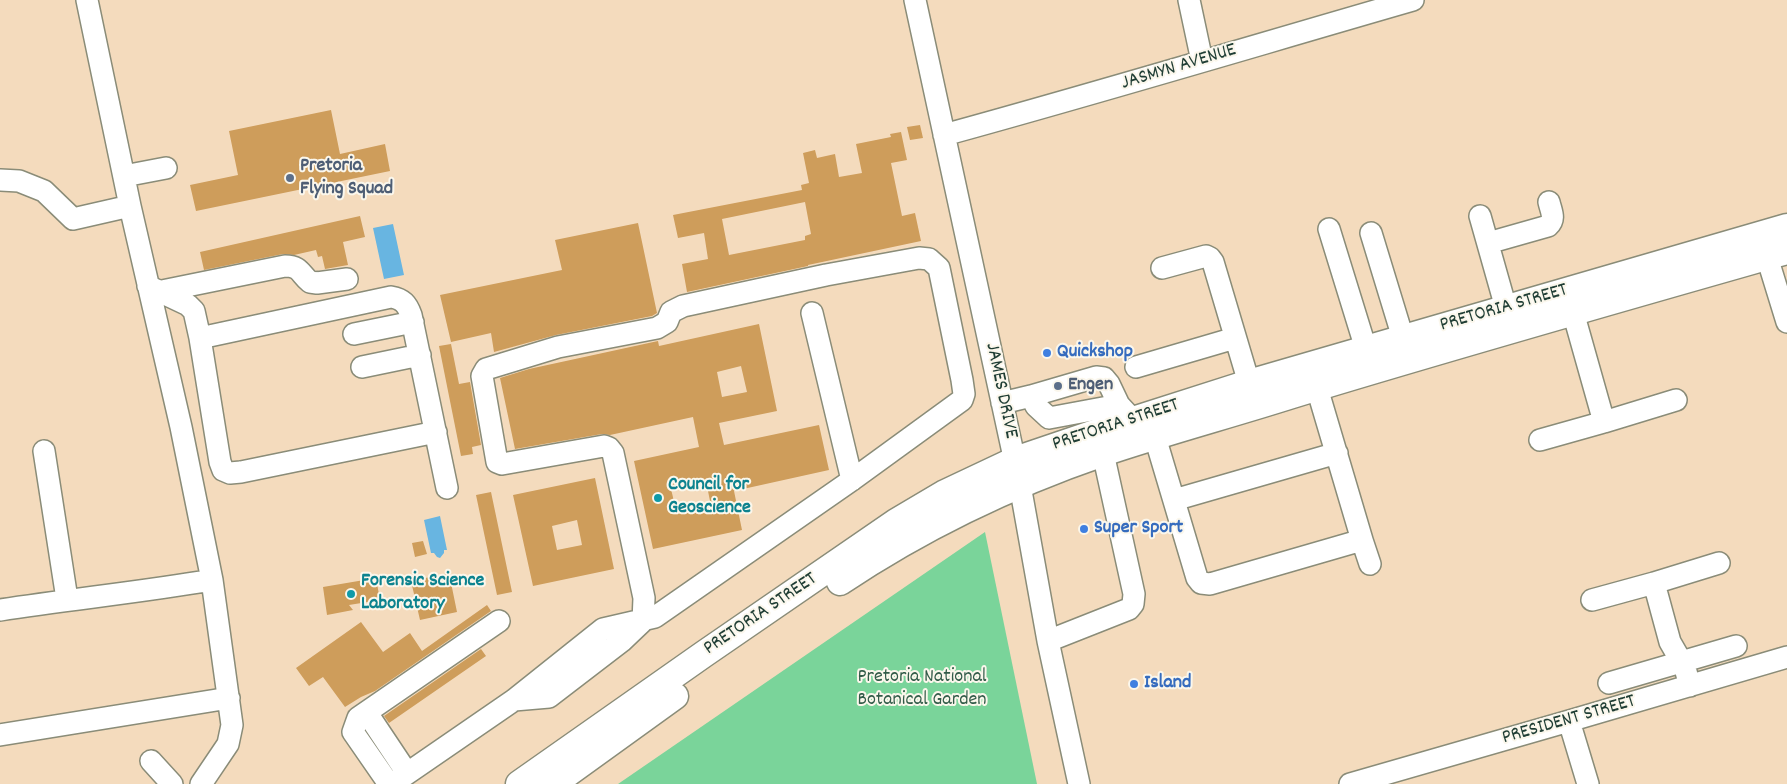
<!DOCTYPE html>
<html>
<head>
<meta charset="utf-8">
<style>
	body { margin:0 }
	canvas { display:block; background:#f4dbbd }
</style>
</head>
<body>
<canvas width="1787" height="784"></canvas>
<script>
const ctx = document.querySelector('canvas').getContext('2d');
ctx.lineJoin = 'round';
function fill(path, color) {
  ctx.fillStyle = color;
  ctx.fill(path, 'evenodd');
}
function stroke(path, color, width, dash) {
  ctx.strokeStyle = color;
  ctx.lineWidth = width;
  ctx.lineCap = dash ? 'butt' : 'round';
  ctx.setLineDash(dash || []);
  ctx.stroke(path);
}
function label(font, color, halo, rows, align = 'center') {
  ctx.font = font + ' Dekko,sans-serif';
  ctx.lineWidth = 4;
  ctx.setLineDash([]);
  ctx.textBaseline = 'middle';
  ctx.strokeStyle = halo;
  ctx.fillStyle = color;
  for (const [text, x, y, turn = 0] of rows) {
    ctx.save();
    ctx.translate(x, y);
    ctx.rotate((+turn || 0) * Math.PI / 180);
    ctx.textAlign = isNaN(turn) ? turn : align;
    if (halo) ctx.strokeText(text, 0, 0);
    ctx.fillText(text, 0, 0);
    ctx.restore();
  }
}
const green = new Path2D(`
	M 985,532 L 1037,784 L 618,784 Z`);
const water = new Path2D(`
	M 393,224 L 404,275 L 384,279 L 373,228 Z
	M 440,516 L 447,550 L 444,550 L 444,553 L 440,558 L 437,557 L 434,553 L 431,553 L 424,520 Z`);
const building = new Path2D(`
	M 331,110 L 340,154 L 385,144 L 390,171 L 196,211 L 190,185 L 238,175 L 229,131 Z
	M 920,125 L 923,138 L 910,140 L 907,127 Z
	M 901,132 L 907,160 L 891,163 L 902,216 L 915,213 L 921,241 L 808,265 L 808,266 L 687,292 L 682,264 L 708,259 L 704,233 L 678,238 L 673,215 L 802,190 L 801,185 L 809,183 L 803,153 L 815,150 L 817,158 L 835,154 L 839,177 L 862,173 L 856,144 L 891,137 L 890,134 ZM 805,202 L 811,234 L 805,236 L 805,240 L 729,255 L 722,219 Z
	M 360,216 L 365,237 L 343,242 L 348,265 L 325,269 L 322,256 L 318,257 L 316,250 L 294,255 L 283,254 L 204,270 L 200,252 Z
	M 638,223 L 657,313 L 652,316 L 556,335 L 494,352 L 491,333 L 451,342 L 440,295 L 562,270 L 555,240 Z
	M 759,324 L 777,411 L 719,423 L 724,445 L 819,425 L 829,470 L 734,491 L 742,530 L 653,549 L 634,461 L 699,447 L 693,417 L 610,435 L 602,434 L 515,449 L 500,378 L 529,369 L 658,341 L 659,346 ZM 741,366 L 747,392 L 722,397 L 717,372 ZM 706,481 L 711,506 L 677,514 L 671,489 Z
	M 451,344 L 459,384 L 470,382 L 481,445 L 472,447 L 473,454 L 461,456 L 439,346 Z
	M 595,478 L 614,569 L 533,586 L 513,495 ZM 577,520 L 582,545 L 557,550 L 552,526 Z
	M 491,492 L 512,592 L 497,595 L 476,495 Z
	M 423,541 L 427,554 L 415,557 L 412,543 Z
	M 449,573 L 457,612 L 420,620 L 411,581 Z
	M 376,578 L 380,600 L 349,605 L 353,610 L 327,615 L 323,587 Z
	M 487,605 L 491,611 L 375,691 L 361,697 L 345,707 L 323,677 L 309,686 L 296,668 L 361,622 L 383,652 L 410,633 L 422,651 Z
	M 481,649 L 486,656 L 389,723 L 384,716 Z`);
const minor = new Path2D(`
	M 87,0 L 130,206 L 181,427 L 212,580 L 232,725 L 228,744 L 201,784
	M 915,0 L 1020,485 L 1048,641 L 1079,784
	M 1189,0 L 1202,61
	M 944,135 C 1101,92 1257,45 1413,0
	M 124,176 L 166,168
	M 0,180 L 19,181 L 44,191 L 73,219 L 130,206
	M 1480,216 L 1506,308
	M 1329,229 L 1366,349
	M 1371,233 L 1403,338
	M 1488,243 L 1548,226 C 1556,219 1551,211 1549,202
	M 1767,257 L 1787,322
	M 1162,268 L 1206,256 L 1210,258 L 1213,262 L 1249,383
	M 148,286 L 188,305 L 194,311 L 200,338 L 220,462 L 223,470 L 230,473 L 241,472 L 436,432
	M 162,291 L 285,266 C 301,266 300,274 310,282 L 317,283 L 347,279
	M 1573,312 L 1604,422 L 1676,400
	M 812,313 L 852,480
	M 354,334 L 413,322
	M 200,338 L 391,297 C 403,299 407,304 411,315 L 447,488
	M 362,367 L 420,355
	M 1136,367 L 1235,338
	M 1317,388 L 1362,540
	M 1031,396 L 1096,377 L 1104,378 L 1109,384 L 1119,405
	M 1002,403 L 1031,396 L 1036,406 L 1049,418 L 1119,405 L 1133,420
	M 1155,437 L 1197,578 L 1201,583 L 1210,584 L 1362,540 L 1370,564
	M 1540,440 L 1604,422
	M 44,451 L 67,599
	M 1174,500 L 1337,453
	M 1654,583 L 1719,563
	M 1592,600 L 1654,583 L 1670,642 L 1685,668 L 1690,686
	M 0,610 C 71,599 142,592 212,580
	M 1048,641 L 1129,609 L 1133,604 L 1134,594 L 1103,453
	M 1609,683 L 1736,646
	M 358,718 L 371,719 L 407,773
	M 1569,721 L 1588,784
	M 0,735 L 229,698
	M 151,761 L 172,784
	M 389,784 L 353,732 L 358,718 L 499,621
	M 392,784 L 514,700 L 603,629 L 655,617 L 852,480 L 962,400 L 964,394 L 962,380 L 939,268 L 929,259 L 919,258 L 826,275 L 683,306 L 671,312 L 667,322 L 657,328 L 558,347 L 486,369 L 482,376 L 497,462 L 502,464 L 604,446 L 609,448 L 613,453 L 644,598 L 643,621 L 622,641 L 549,697 L 514,700
	M 1350,784 L 1569,721 L 1787,657`);
const major = new Path2D(`
	M 840,582 C 922,527 1010,485 1103,453 C 1165,432 1229,415 1292,395 C 1456,345 1622,298 1787,251
	M 519,784 L 704,654 L 896,522 L 945,493 L 1015,460 L 1133,420 L 1249,383 L 1787,227
	M 553,784 L 675,696`);
const markers = [
	[290,178,5,"#5c6f8a"],
	[1047,353,5,"#3f7fe0"],
	[1058,386,5,"#5c6f8a"],
	[658,498,5,"#0f9aa8"],
	[1084,529,5,"#3f7fe0"],
	[351,594,5,"#0f9aa8"],
	[1134,684,5,"#3f7fe0"]
];
const streetNames = [
	["JASMYN AVENUE",1179,68,-17],
	["PRETORIA STREET",1504,309,-16],
	["JAMES DRIVE",1000,391,78],
	["PRETORIA STREET",1116,426,-18],
	["PRETORIA STREET",761,615,-34],
	["PRESIDENT STREET",1569,721,-16]
];
const serviceNames = [
	["Pretoria",300,167],
	["Flying Squad",300,190],
	["Engen",1068,386]
];
const shopNames = [
	["Quickshop",1057,353],
	["Super Sport",1094,529],
	["Island",1144,684]
];
const cultureNames = [
	["Council for",668,486],
	["Geoscience",668,509],
	["Forensic Science",361,582],
	["Laboratory",361,605]
];
const parkNames = [
	["Pretoria National",922,678],
	["Botanical Garden",922,701]
];
fill(green, '#7ad49a');
fill(water, '#68b5e1');
fill(building, '#ce9d5b');
stroke(minor, '#8a8c78', 24);
stroke(major, '#8a8c78', 29);
stroke(minor, '#fff', 21);
stroke(major, '#fff', 26);
for (const [x, y, r, color] of markers) {
  const dot = new Path2D();
  dot.arc(x, y, r, 0, 2 * Math.PI);
  ctx.fillStyle = color;
  ctx.fill(dot);
  stroke(dot, '#fbf7ec', 2);
}
label('20px', '#1f3d34', '#fbf7ec', streetNames);
label('bold 20px', '#4e5e75', '#fbf7ec', serviceNames, 'left');
label('bold 20px', '#366cbe', '#fbf7ec', shopNames, 'left');
label('bold 20px', '#0d838f', '#fbf7ec', cultureNames, 'left');
label('20px', '#315b48', '#fbf7ec', parkNames);
</script>
</body>
</html>
